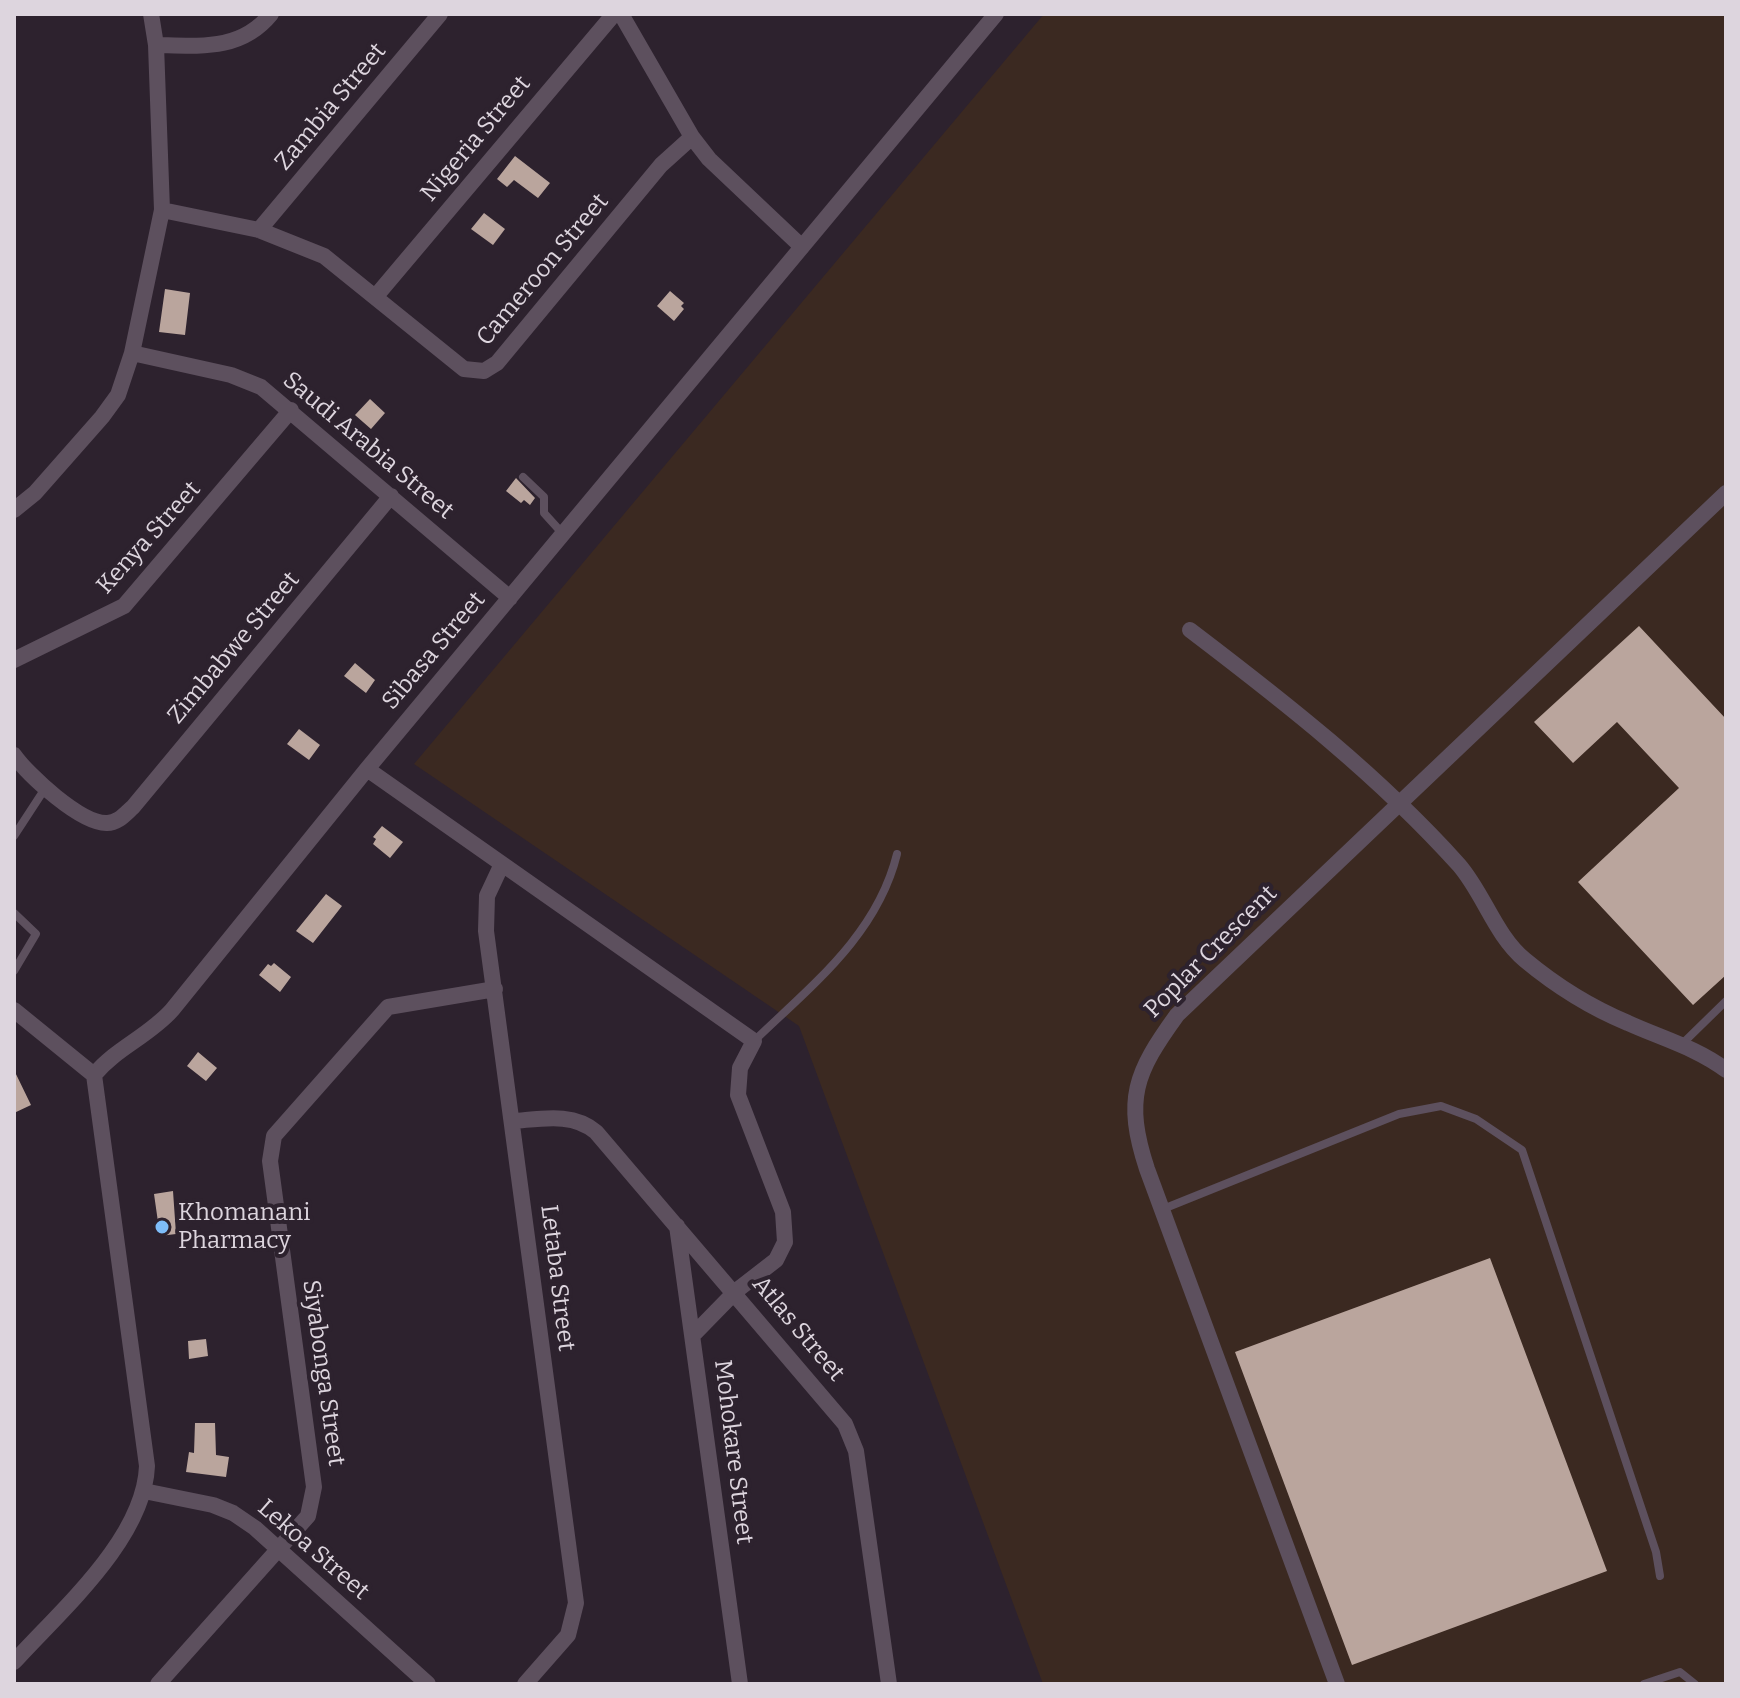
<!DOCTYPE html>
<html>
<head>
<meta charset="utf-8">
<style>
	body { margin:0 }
	#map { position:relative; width:1740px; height:1698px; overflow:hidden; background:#2d222e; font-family:Bitter,serif }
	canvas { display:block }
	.frame { position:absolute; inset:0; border:16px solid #ddd5de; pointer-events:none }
</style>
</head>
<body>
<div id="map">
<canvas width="1740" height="1698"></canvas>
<div class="frame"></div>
</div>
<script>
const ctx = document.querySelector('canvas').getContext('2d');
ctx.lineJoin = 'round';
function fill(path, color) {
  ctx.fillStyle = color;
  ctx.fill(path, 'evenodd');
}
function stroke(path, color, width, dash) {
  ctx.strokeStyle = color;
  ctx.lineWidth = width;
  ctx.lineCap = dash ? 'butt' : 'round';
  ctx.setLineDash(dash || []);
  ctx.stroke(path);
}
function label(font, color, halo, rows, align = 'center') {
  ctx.font = font + ' Bitter,serif';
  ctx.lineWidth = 8;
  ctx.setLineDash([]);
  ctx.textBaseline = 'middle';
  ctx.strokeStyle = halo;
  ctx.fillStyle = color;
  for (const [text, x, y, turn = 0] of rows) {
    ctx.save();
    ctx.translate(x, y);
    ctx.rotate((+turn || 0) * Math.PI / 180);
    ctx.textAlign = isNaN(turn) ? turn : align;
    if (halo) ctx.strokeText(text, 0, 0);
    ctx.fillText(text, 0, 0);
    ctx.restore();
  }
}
const industrial = new Path2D(`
	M 1044,14 L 1726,14 L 1726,1684 L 1043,1684 L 799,1026 L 414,764 Z`);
const building = new Path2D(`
	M 515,156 L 550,183 L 538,198 L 514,180 L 507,187 L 497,179 Z
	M 484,213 L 505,229 L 493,245 L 471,229 Z
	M 165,289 L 190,293 L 185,335 L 159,332 Z
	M 670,291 L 684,303 L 681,306 L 684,309 L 674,321 L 657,306 Z
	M 370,399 L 385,413 L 371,429 L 355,415 Z
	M 516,478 L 535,498 L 530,505 L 524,500 L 521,503 L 506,491 Z
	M 1639,626 L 1726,719 L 1726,975 L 1693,1005 L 1578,882 L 1679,788 L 1617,722 L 1573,763 L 1534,722 Z
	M 355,663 L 375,680 L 366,693 L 344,676 Z
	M 299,729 L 320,745 L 309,760 L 287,744 Z
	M 382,826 L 403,842 L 390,858 L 373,844 L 376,839 L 373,837 Z
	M 326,894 L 342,906 L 313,943 L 296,931 Z
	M 274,963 L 291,977 L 280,992 L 259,975 L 268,964 L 271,966 Z
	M 198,1052 L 217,1068 L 206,1081 L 187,1066 Z
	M 14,1070 L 31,1105 L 14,1113 Z
	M 173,1191 L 176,1234 L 160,1236 L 154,1194 Z
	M 1490,1258 L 1607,1571 L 1352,1665 L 1235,1352 Z
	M 206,1339 L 208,1356 L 189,1359 L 188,1341 Z
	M 195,1423 L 215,1423 L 216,1455 L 229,1457 L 226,1477 L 186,1472 L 189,1452 L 194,1453 Z`);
const lane = new Path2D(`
	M 523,477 L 544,497 L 544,513 L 563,534
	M 14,836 L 46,787
	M 14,913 L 36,934 L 14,971
	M 754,1041 C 812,985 877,935 897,854
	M 1681,1045 L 1726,1001
	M 1163,1209 L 1399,1114 L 1441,1106 L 1476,1119 L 1522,1150 L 1656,1552 L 1660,1576
	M 1644,1684 L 1680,1672 L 1695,1684`);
const street = new Path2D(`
	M 621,14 L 692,137 L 709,159 L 802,247
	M 156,45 C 200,46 241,51 271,14
	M 162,210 L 259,230 L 324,256 L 464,369 L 484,371 L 497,363 L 661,165 L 692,137
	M 259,230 L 440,14
	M 376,296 L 614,14
	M 132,353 L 231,375 L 261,387 L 510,598
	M 14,510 L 35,493 L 102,417 L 118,395 L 132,353 L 162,210 L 156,45 L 151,14
	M 1190,630 C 1286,703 1378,775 1459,865 C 1484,894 1495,935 1525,960 C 1555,985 1592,1008 1628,1023 C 1661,1038 1697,1048 1726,1070
	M 14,660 L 124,606 L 291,410
	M 14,755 C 28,775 81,824 107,823 C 118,823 125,814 133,807 L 391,496
	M 367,769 L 754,1041 L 740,1068 L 738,1095 L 783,1212 L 785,1242 L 776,1260 L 736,1291 L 694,1334
	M 502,864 L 487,896 L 486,931 L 576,1603 L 568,1635 L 525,1684
	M 14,1010 L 94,1075 L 147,1466 C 144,1539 61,1610 14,1662
	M 94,1075 C 116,1048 149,1036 172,1010 L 367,769 L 996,14
	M 513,1121 C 541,1119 573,1112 596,1132 L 845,1424 L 856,1451 L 889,1684
	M 677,1226 L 740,1684
	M 144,1491 L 213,1505 L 233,1513 L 255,1528 L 428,1684
	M 158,1684 L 308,1516 L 314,1487 L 270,1161 L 274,1136 L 388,1007 L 495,989
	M 1337,1684 L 1147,1169 C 1124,1099 1135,1073 1177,1015 L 1726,493`);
const markers = [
	[162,1227,8,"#7ebdf9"]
];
const streetNames = [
	["Zambia Street",331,107,-50],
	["Nigeria Street",476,139,-50],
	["Cameroon Street",543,270,-50],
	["Saudi Arabia Street",368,446,40],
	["Kenya Street",149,538,-48],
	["Zimbabwe Street",234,648,-50],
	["Sibasa Street",434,651,-50],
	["Poplar Crescent",1211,952,-45],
	["Letaba Street",557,1278,83],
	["Atlas Street",798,1329,50],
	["Siyabonga Street",323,1373,82],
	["Mohokare Street",733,1452,83],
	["Lekoa Street",313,1550,41]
];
const poiNames = [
	["Khomanani",178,1213],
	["Pharmacy",178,1241]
];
fill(industrial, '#3b2921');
fill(building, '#baa59d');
stroke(lane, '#5d505e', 8);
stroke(street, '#5d505e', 16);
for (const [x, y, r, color] of markers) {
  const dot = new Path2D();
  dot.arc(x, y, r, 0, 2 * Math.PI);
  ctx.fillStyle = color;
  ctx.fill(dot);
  stroke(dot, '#2d222e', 3);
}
label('24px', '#ddd5de', '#2d222e', streetNames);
label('24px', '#ddd5de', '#2d222e', poiNames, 'left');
</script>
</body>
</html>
